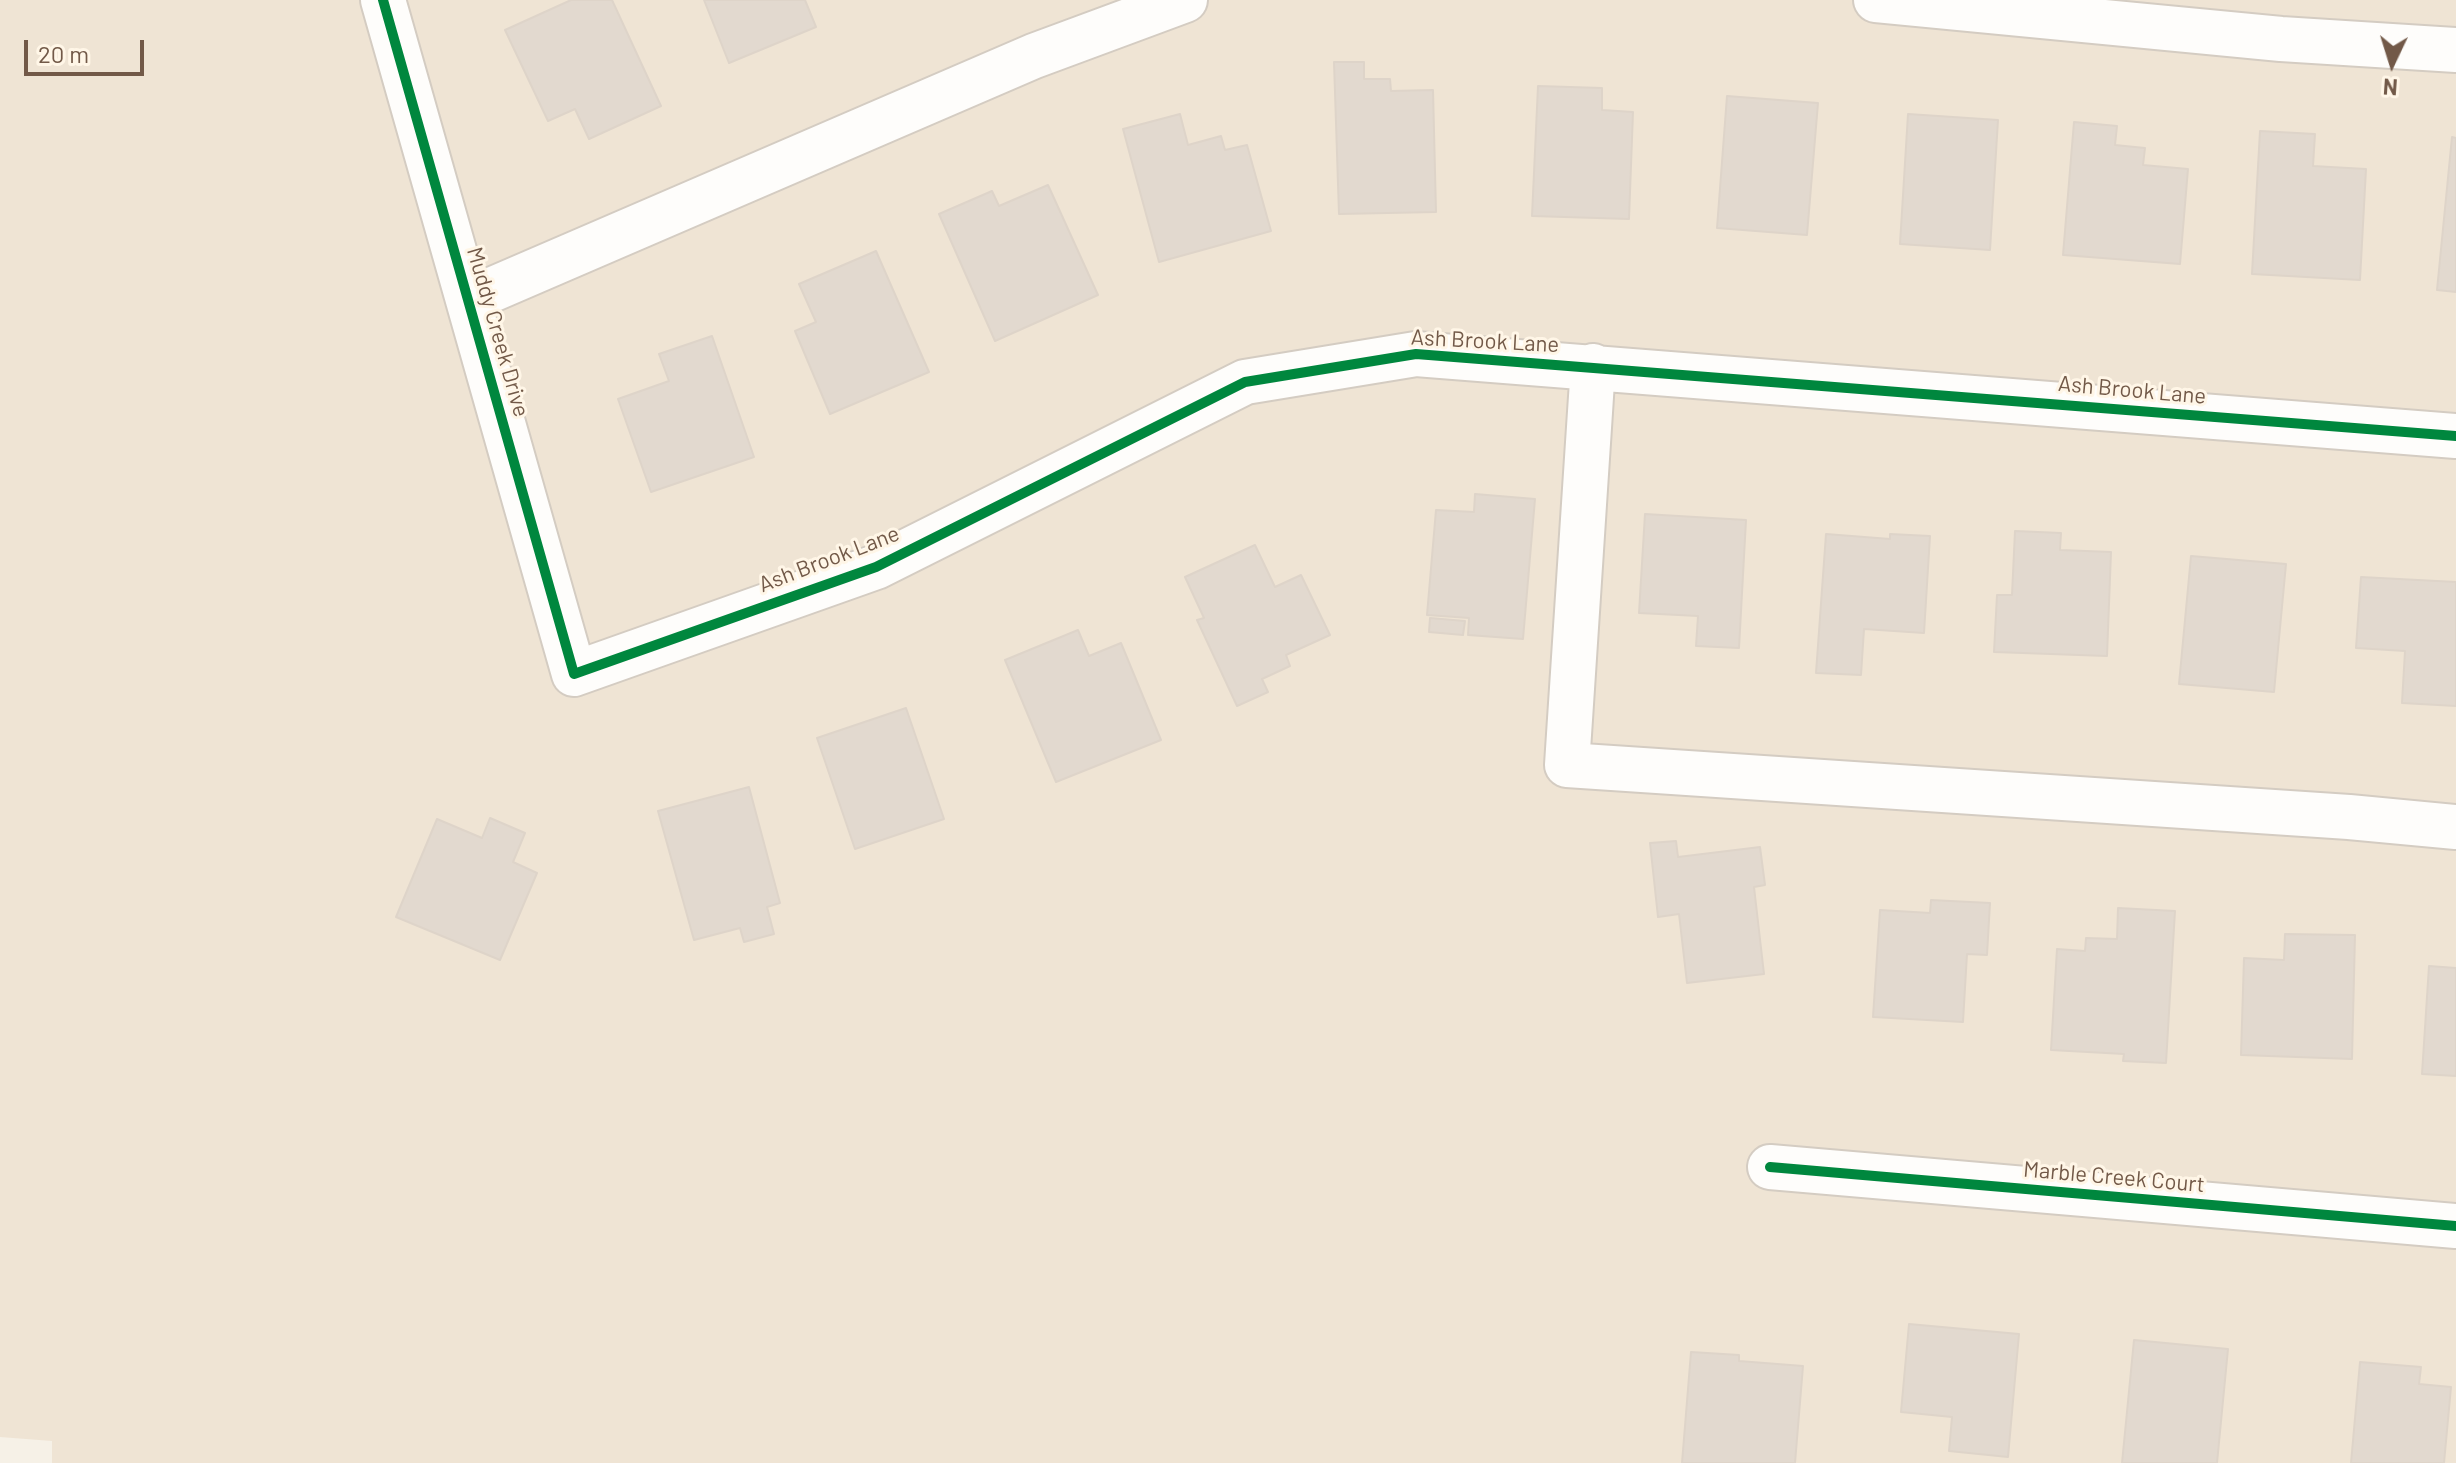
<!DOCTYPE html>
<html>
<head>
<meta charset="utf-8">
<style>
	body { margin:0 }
	#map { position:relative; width:2456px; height:1463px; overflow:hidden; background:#f6f1e7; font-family:Barlow,sans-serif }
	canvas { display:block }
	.north { position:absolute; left:2352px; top:24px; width:80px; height:80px; -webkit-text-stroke:6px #fff6e7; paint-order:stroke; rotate:184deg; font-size:22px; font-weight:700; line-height:32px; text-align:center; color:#725948 }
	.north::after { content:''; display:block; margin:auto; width:28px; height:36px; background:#725948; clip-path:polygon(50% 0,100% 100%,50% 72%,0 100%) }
	.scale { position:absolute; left:24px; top:40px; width:120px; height:36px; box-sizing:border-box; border:4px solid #725948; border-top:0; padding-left:10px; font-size:24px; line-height:28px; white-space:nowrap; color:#725948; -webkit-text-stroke:6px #fff6e7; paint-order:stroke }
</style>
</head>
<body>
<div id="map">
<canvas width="2456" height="1463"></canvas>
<div class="north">N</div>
<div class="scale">20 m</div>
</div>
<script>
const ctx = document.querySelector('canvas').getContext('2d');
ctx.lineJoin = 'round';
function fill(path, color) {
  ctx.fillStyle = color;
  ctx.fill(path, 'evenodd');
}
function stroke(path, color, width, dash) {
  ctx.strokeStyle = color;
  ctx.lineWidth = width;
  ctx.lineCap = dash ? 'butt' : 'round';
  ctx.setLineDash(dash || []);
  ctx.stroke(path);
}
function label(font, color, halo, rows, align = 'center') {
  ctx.font = font + ' Barlow,sans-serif';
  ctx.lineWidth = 6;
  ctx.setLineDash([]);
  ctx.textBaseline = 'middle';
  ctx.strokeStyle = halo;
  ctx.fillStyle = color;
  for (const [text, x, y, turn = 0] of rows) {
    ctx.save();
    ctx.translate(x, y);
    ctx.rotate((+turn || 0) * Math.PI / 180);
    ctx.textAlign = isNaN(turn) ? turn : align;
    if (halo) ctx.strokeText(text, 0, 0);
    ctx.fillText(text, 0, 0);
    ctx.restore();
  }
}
const residential = new Path2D(`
	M 0,0 L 2456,0 L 2456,1463 L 52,1463 L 52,1441 L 0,1437 Z`);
const building = new Path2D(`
	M 571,0 L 612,0 L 661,106 L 589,139 L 575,109 L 548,121 L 505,30 Z
	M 704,0 L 805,0 L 816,27 L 729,63 Z
	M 1334,62 L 1364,62 L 1364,79 L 1390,79 L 1391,91 L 1433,90 L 1436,212 L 1339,214 Z
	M 1538,86 L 1602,88 L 1602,110 L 1633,112 L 1629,219 L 1532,216 Z
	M 1727,96 L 1818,103 L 1807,235 L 1717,228 Z
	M 1180,114 L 1188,145 L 1221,136 L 1225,150 L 1247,145 L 1271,231 L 1159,262 L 1123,129 Z
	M 1908,114 L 1998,120 L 1990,250 L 1900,244 Z
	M 2074,122 L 2117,126 L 2115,145 L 2145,148 L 2143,165 L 2188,169 L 2180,264 L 2063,255 Z
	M 2260,131 L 2315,134 L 2313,166 L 2366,169 L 2360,280 L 2252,274 Z
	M 2452,137 L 2456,138 L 2456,292 L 2437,290 Z
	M 1048,185 L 1098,295 L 995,341 L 939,214 L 992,191 L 999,206 Z
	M 876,251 L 929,372 L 830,414 L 795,331 L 816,322 L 799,284 Z
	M 712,336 L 754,457 L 651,492 L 618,399 L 669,381 L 659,354 Z
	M 1475,494 L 1535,499 L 1523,639 L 1468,635 L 1469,618 L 1427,615 L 1436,510 L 1474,512 Z
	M 1645,514 L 1746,520 L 1739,648 L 1696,646 L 1698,616 L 1639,613 Z
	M 2015,531 L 2061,533 L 2060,550 L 2111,552 L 2107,656 L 1994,652 L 1997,595 L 2012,595 Z
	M 1826,534 L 1890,539 L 1890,534 L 1930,536 L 1924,633 L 1864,629 L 1861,675 L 1816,673 Z
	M 1255,545 L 1275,587 L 1301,575 L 1330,635 L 1286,655 L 1290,666 L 1262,679 L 1268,692 L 1237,706 L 1197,620 L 1204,618 L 1185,577 Z
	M 2191,556 L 2286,564 L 2274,692 L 2179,684 Z
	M 2361,577 L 2456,582 L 2456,706 L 2402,703 L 2405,651 L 2356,648 Z
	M 1430,618 L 1465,621 L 1463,635 L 1429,632 Z
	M 1078,630 L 1089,656 L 1121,643 L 1161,740 L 1056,782 L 1005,660 Z
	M 906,708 L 944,819 L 855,849 L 817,738 Z
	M 749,787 L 780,903 L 767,907 L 774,934 L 744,942 L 740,928 L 694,940 L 658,811 Z
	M 490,818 L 525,833 L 513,862 L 537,873 L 500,960 L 396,917 L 437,819 L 482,838 Z
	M 1676,841 L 1678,857 L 1760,847 L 1765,885 L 1754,887 L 1764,974 L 1687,983 L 1679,914 L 1658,917 L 1650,843 Z
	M 1931,900 L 1990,903 L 1987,955 L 1967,954 L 1963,1022 L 1873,1017 L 1880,910 L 1930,913 Z
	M 2118,908 L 2175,911 L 2166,1063 L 2123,1061 L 2124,1054 L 2051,1050 L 2057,949 L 2085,951 L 2086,938 L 2117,939 Z
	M 2285,934 L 2355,935 L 2352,1059 L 2241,1055 L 2244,958 L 2284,960 Z
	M 2429,966 L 2456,968 L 2456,1076 L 2422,1074 Z
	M 1909,1324 L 2019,1334 L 2008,1457 L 1949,1451 L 1952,1417 L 1901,1412 Z
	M 2134,1340 L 2228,1349 L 2217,1463 L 2122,1463 Z
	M 1691,1352 L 1739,1355 L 1739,1361 L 1803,1366 L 1795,1463 L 1682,1463 Z
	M 2360,1362 L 2421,1367 L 2419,1384 L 2451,1387 L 2444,1463 L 2351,1463 Z`);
const minor = new Path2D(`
	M 383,0 L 574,674 L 876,567 L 1245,382 L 1416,354 L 2456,436
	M 1876,0 L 2281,39 L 2456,50
	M 468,300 L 1034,56 L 1185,0
	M 1593,366 L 1567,765 L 2349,817 L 2456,827
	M 1770,1167 L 2456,1226`);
const cycleway = new Path2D(`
	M 383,0 L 574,674 L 876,567 L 1245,382 L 1416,354 L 2456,436
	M 1770,1167 L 2456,1226`);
const streetNames = [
	["Muddy Creek Drive",498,332,74],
	["Ash Brook Lane",1485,341,3],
	["Ash Brook Lane",2132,390,5],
	["Ash Brook Lane",829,559,-21],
	["Marble Creek Court",2114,1177,5]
];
fill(residential, '#efe4d4');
fill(building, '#e2d9cf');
stroke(building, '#ded4c9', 2);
stroke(minor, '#d4ccc2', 48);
stroke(minor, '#fefdfb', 44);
stroke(cycleway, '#00873e', 10);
label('22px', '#725948', '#fff6e7', streetNames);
</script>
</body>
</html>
